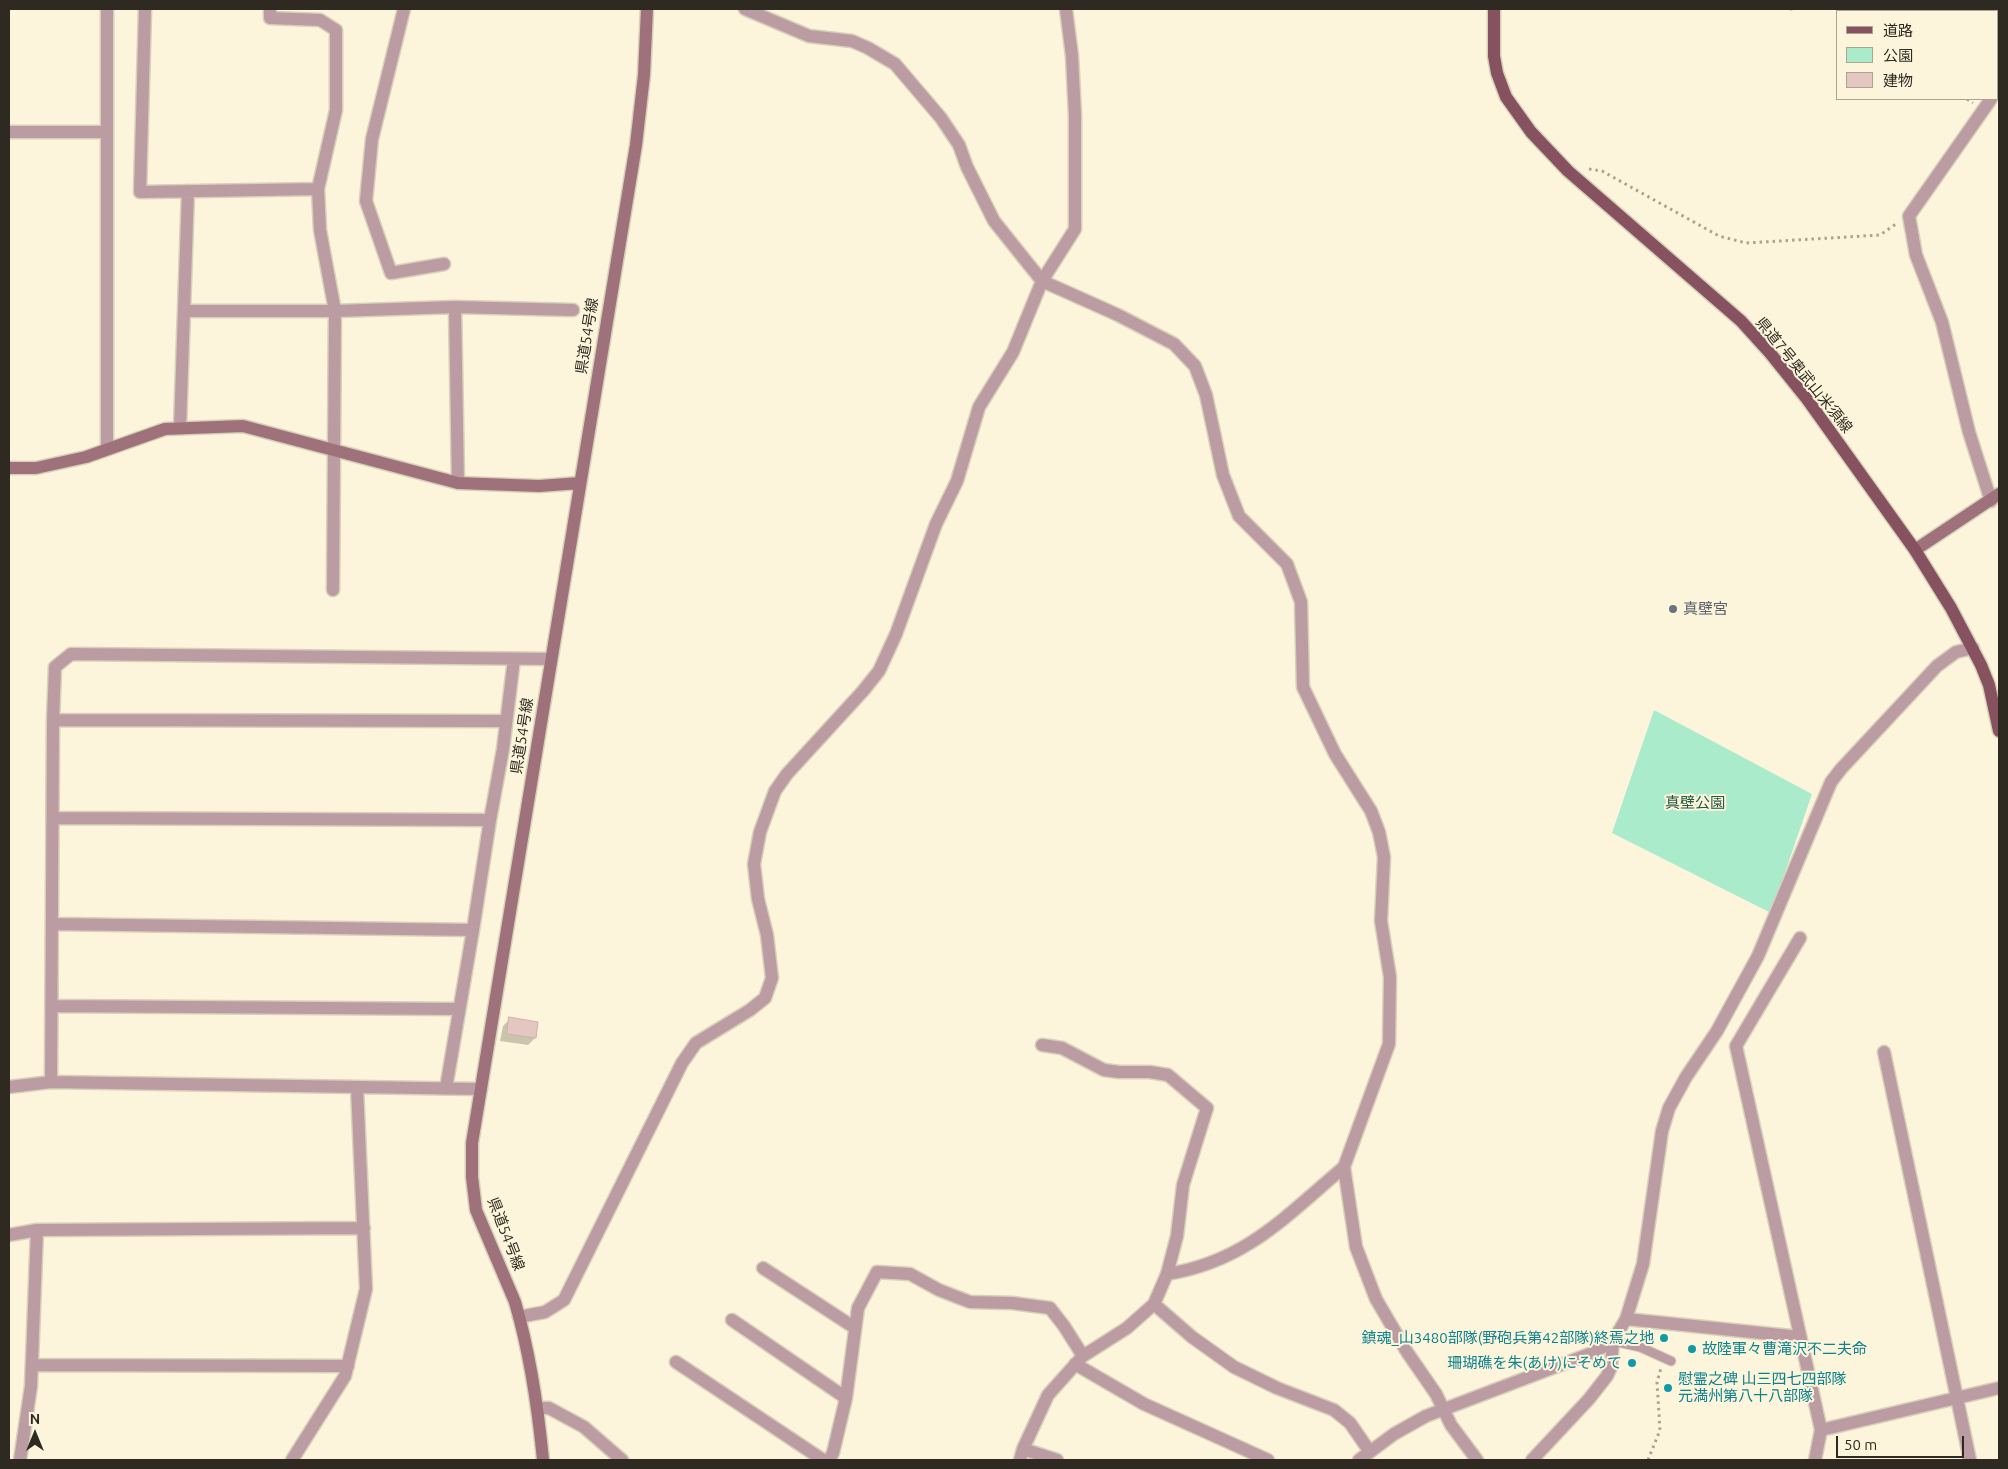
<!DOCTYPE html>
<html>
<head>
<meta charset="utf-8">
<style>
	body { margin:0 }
	#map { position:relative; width:2008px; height:1469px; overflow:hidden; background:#fdf5db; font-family:Ubuntu,"Noto Sans JP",sans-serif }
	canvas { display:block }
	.frame { position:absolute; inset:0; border:10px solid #2e2a21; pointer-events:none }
	.legend { position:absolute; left:1836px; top:10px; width:162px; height:90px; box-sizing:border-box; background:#fdf5db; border:1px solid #aaa491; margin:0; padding:6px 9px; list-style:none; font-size:15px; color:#2e2a21 }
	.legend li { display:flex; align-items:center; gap:10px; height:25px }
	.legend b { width:25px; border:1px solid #aaa491 }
	.north { position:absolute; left:10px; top:1409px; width:50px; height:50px; -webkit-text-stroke:4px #fdf5db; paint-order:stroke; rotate:0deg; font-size:14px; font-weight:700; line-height:20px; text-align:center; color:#2e2a21 }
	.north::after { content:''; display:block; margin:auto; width:18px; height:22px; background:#2e2a21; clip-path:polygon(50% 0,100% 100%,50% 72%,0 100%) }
	.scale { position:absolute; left:1836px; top:1436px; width:128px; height:22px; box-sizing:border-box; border:2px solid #2e2a21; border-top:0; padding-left:6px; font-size:15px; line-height:18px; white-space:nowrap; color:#2e2a21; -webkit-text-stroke:4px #fdf5db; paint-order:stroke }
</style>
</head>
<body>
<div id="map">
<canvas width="2008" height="1469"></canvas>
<div class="frame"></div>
<ul class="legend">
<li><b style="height:6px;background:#875260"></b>道路</li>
<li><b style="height:14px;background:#aaebcc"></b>公園</li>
<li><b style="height:14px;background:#e5c7c2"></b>建物</li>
</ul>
<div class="north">N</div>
<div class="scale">50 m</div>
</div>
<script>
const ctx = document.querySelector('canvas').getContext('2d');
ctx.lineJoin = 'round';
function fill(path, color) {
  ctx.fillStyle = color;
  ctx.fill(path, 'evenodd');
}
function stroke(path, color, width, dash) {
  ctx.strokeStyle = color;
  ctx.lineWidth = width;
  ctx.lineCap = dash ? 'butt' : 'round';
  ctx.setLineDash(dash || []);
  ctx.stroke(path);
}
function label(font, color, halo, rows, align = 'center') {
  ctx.font = font + ' Ubuntu,"Noto Sans JP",sans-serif';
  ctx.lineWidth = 4;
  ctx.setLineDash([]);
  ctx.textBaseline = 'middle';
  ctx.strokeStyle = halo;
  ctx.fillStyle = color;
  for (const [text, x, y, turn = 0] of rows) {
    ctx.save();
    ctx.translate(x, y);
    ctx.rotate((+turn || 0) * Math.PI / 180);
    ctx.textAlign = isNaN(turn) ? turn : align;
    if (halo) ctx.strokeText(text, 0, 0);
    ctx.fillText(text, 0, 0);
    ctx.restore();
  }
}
const green = new Path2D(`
	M 1654,710 L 1812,794 L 1771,913 L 1612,833 Z`);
const shadow = new Path2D(`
	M 510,1019 L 535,1038 L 528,1045 L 500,1041 L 503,1026 Z`);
const building = new Path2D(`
	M 509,1017 L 538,1022 L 536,1038 L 507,1034 Z`);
const path = new Path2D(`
	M 1790,9 L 1794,9
	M 1854,9 L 1857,11
	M 1967,99 L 1973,103
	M 1589,169 L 1602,171 L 1719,236 L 1746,243 L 1880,235 L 1896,224
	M 1648,1460 L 1660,1430 L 1657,1382 L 1661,1368`);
const lane = new Path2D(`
	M 1613,1341 L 1640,1347 L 1671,1361`);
const street = new Path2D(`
	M 107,9 L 107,449
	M 145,9 L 140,192 L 318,189
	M 270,9 L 270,18 L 320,20 L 336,30 L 336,110 L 318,189 L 320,230 L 335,311 L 455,307 L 573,310
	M 404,9 L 372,139 L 366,201 L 391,273 L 444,264
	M 745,9 L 809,36 L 852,41 L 868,48 L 895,64 L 941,118 L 959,145 L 967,167 L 994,221 L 1042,281 L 1118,315 L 1174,344 L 1195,366 L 1206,395 L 1223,475 L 1239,516 L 1287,564 L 1301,602 L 1303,687 L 1335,754 L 1371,811 L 1379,832 L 1384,857 L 1381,921 L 1390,977 L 1389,1044 L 1344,1167 L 1356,1247 L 1376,1299 L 1407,1352 L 1436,1394 L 1451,1425 L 1477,1460
	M 1997,83 L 1999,70
	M 1991,99 L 1909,216 L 1916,255 L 1942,322 L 1969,432 L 1991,501
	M 9,132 L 106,132
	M 455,307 L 458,483
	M 184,311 L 335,311 L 333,590
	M 180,428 L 188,191
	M 53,720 L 505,721
	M 53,818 L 490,820
	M 52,924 L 473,930
	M 1800,938 L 1736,1046 L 1821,1430 L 1815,1460
	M 52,1006 L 459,1009
	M 1042,1045 L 1062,1048 L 1104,1070 L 1119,1072 L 1150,1072 L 1168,1075 L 1207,1108 L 1183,1185 L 1177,1236 L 1167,1274
	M 1884,1052 L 1970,1460
	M 51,1082 L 53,720 L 55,667 L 71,654 L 551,659
	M 9,1087 L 51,1082 L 481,1089
	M 446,1088 L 473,930 L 490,820 L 503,749 L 514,659
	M 37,1230 L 364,1228
	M 9,1235 L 37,1230 L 31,1386 L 20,1460
	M 763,1268 L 855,1328
	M 1154,1304 L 1192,1337 L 1234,1367 L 1277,1388 L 1334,1410 L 1350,1423 L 1370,1452
	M 519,1317 L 545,1312 L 564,1300 L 682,1063 L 696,1043 L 750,1010 L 765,998 L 772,978 L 767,935 L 758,899 L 754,864 L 760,832 L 775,791 L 787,774 L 863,691 L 879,671 L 896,634 L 936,524 L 957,481 L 979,407 L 1013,352 L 1042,281 L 1075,229 L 1075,115 L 1072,56 L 1066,9
	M 1626,1319 L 1800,1337
	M 732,1320 L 846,1398
	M 676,1362 L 823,1460
	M 1075,1364 L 1144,1404 L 1268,1460
	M 32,1365 L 348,1366
	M 537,1408 L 549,1408 L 584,1427 L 622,1460
	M 1821,1430 L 1999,1388
	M 1023,1449 L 1057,1460
	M 292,1460 L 345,1376 L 366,1289 L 357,1088
	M 829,1460 L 833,1453 L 846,1398 L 858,1308 L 877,1272 L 910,1274 L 939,1290 L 970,1302 L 1012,1303 L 1050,1308 L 1064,1326 L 1083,1356 L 1127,1328 L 1154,1304 L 1167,1274 C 1245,1262 1286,1216 1344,1167
	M 1020,1460 L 1023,1449 L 1048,1395 L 1081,1358
	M 1359,1460 L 1394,1434 L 1426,1416 L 1592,1353 L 1613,1341
	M 1532,1460 L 1589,1399 L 1607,1376 L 1611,1367 L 1613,1341 L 1626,1319 L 1643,1264 L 1662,1131 L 1669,1108 L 1686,1077 L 1717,1031 L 1758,956 L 1831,782 L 1841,769 L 1937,666 L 1956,652 L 1973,648`);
const secondary = new Path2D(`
	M 9,468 L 36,468 L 86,457 L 165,429 L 243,426 L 458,483 L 539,486 L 580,483
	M 1915,550 L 1999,494
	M 543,1460 C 538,1408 530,1353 515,1302 L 476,1210 L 472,1177 L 472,1143 L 636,145 L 644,75 L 647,9`);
const primary = new Path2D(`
	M 1494,9 L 1494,56 L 1497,73 L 1506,97 L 1531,132 L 1568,171 L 1741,321 L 1770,353 L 1807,399 L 1915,550 L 1951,608 L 1981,665 L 1989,685 L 1999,731`);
const markers = [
	[1673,609,5,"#6b7280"],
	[1664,1338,5,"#0f9aa8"],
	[1692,1349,5,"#0f9aa8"],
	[1632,1363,5,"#0f9aa8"],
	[1668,1388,5,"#0f9aa8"]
];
const streetNames = [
	["県道54号線",587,336,-81],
	["県道7号奥武山米須線",1804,375,51],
	["県道54号線",522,736,-81],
	["県道54号線",506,1234,69]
];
const worshipNames = [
	["真壁宮",1683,609]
];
const parkNames = [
	["真壁公園",1695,803]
];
const cultureNames = [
	["鎮魂_山3480部隊(野砲兵第42部隊)終焉之地",1654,1338],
	["故陸軍々曹滝沢不二夫命",1702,1349,"left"],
	["珊瑚礁を朱(あけ)にそめて",1622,1363],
	["慰霊之碑 山三四七四部隊",1678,1379,"left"],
	["元満州第八十八部隊",1678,1396,"left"]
];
fill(green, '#aaebcc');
fill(shadow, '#0003');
fill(building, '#e5c7c2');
stroke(building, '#ceb0ac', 1);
stroke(lane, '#d8d0ba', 11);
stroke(street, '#d8d0ba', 15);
stroke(secondary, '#d8d0ba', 15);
stroke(primary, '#d8d0ba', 15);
stroke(path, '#a9a390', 3, [2.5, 4]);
stroke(lane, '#bc9ca3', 9);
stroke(street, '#bc9ca3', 12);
stroke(secondary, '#9e717b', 12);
stroke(primary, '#875260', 12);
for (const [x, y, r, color] of markers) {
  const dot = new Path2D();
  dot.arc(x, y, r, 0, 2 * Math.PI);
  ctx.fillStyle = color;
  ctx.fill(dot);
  stroke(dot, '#fdf5db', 2);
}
label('15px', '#2e2a21', '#fdf5db', streetNames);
label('15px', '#5b616d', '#fdf5db', worshipNames, 'left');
label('15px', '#235a43', '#fdf5db', parkNames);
label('15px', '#0d838f', '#fdf5db', cultureNames, 'right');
</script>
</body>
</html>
